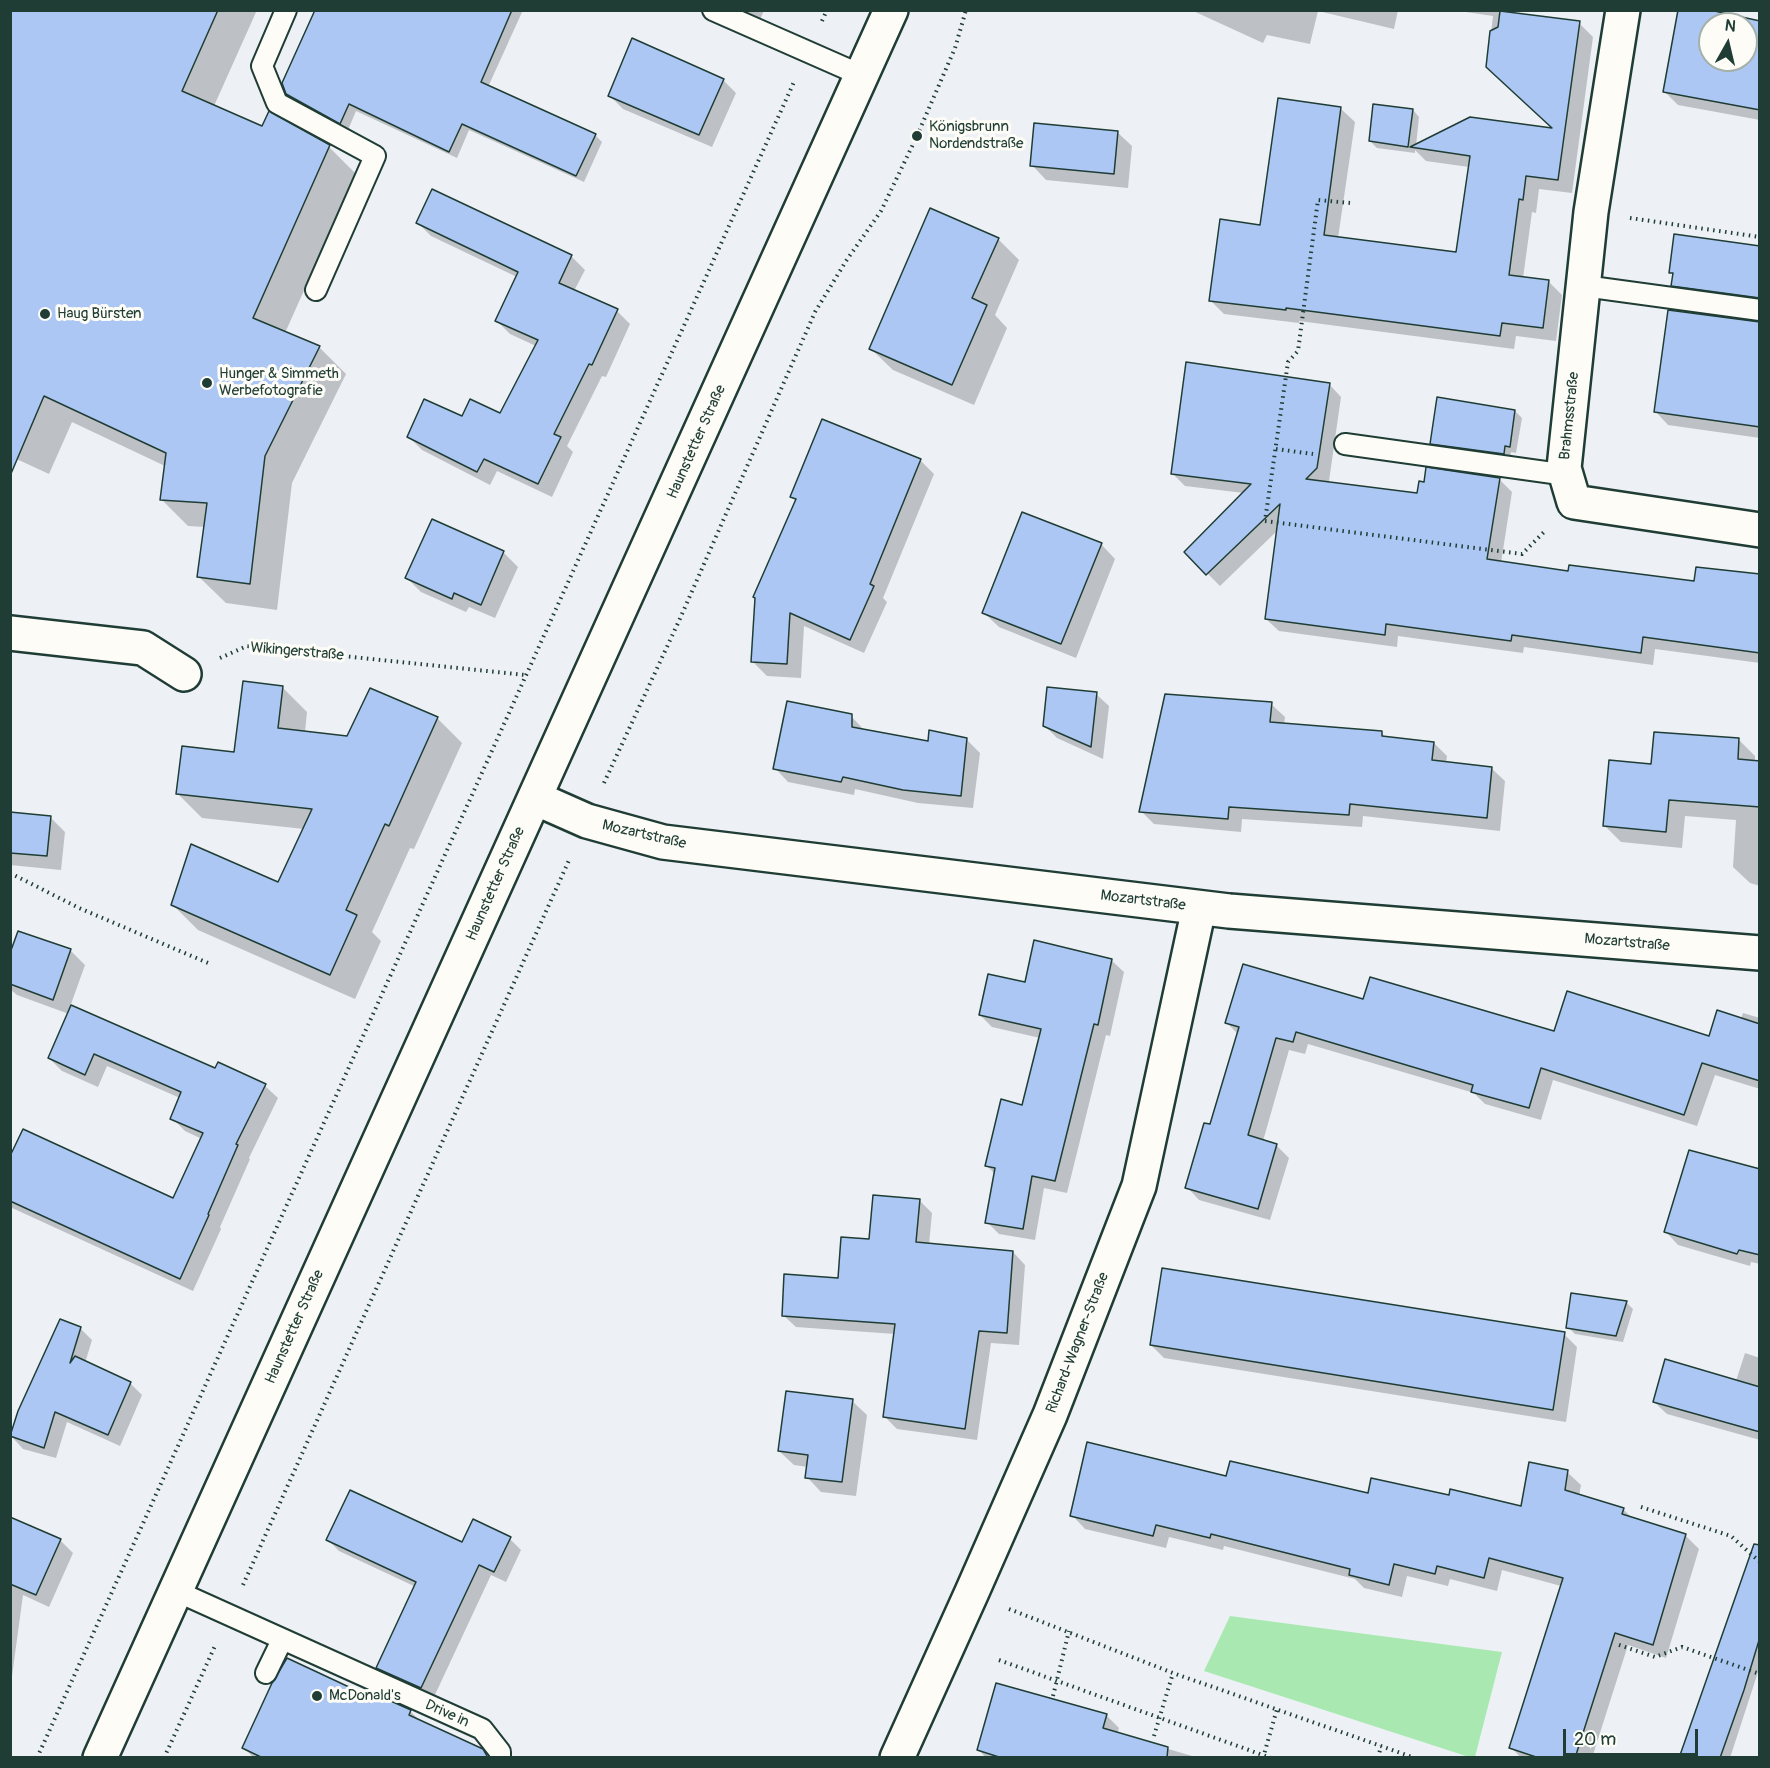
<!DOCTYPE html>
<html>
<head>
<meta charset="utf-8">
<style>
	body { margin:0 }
	#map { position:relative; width:1770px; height:1768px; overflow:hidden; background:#edf1f6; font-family:Pangolin,sans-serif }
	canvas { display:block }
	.frame { position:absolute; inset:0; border:12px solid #1f3d34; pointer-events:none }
	.north { position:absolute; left:1698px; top:12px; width:60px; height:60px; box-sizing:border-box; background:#fdfcf7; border:2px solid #a4b0a9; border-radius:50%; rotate:8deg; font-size:16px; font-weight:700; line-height:24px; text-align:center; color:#1f3d34 }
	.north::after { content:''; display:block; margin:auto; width:21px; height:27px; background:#1f3d34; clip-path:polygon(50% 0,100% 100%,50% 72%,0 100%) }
	.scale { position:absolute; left:1563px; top:1729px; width:135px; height:27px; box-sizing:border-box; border:3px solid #1f3d34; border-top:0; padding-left:8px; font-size:18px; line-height:21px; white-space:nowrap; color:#1f3d34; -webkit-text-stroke:4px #fdfcf7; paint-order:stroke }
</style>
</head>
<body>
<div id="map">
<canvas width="1770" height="1768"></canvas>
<div class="frame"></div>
<div class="north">N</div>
<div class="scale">20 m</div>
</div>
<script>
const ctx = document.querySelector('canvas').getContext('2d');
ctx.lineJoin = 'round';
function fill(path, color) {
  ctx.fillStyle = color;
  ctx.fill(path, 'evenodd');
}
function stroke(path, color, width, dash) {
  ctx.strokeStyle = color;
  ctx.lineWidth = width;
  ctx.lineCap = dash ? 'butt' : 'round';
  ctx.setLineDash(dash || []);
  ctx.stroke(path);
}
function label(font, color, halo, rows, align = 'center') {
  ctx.font = font + ' Pangolin,sans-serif';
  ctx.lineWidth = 6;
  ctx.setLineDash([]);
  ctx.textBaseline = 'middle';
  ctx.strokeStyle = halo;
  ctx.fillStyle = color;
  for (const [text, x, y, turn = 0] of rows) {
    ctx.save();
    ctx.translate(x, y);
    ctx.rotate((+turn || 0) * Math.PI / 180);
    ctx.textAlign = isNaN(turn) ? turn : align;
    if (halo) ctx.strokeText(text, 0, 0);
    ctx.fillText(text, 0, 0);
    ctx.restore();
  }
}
const green = new Path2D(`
	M 1230,1616 L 1502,1652 L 1475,1757 L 1469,1757 L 1204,1671 Z`);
const shadow = new Path2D(`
	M 10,10 L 257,10 L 214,106 L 263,128 L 270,113 L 329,147 L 356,174 L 285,333 L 319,347 L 346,374 L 292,483 L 277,610 L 226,603 L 199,577 L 205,527 L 188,526 L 161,499 L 165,466 L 72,422 L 49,474 L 10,456 Z
	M 316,10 L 523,10 L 488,87 L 595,135 L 602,142 L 584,182 L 469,130 L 457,158 L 356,111 L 348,130 L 296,101 L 288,94 Z
	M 740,10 L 764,10 L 760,20 Z
	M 1191,10 L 1398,10 L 1394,29 L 1318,11 L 1310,44 L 1267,35 L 1263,43 Z
	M 1452,10 L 1513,10 L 1513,14 L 1579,23 L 1593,37 L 1572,193 L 1539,189 L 1536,213 L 1532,212 L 1523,278 L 1548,281 L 1562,295 L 1556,341 L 1516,336 L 1514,349 L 1299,321 L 1299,323 L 1224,314 L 1210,300 L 1341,109 L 1355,122 L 1338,238 L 1457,254 L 1469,167 L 1426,161 L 1415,150 L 1415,153 L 1377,148 L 1370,141 L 1413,110 L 1419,117 L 1416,146 L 1555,130 L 1487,66 L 1493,16 Z
	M 1679,10 L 1760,23 L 1760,120 L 1678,105 L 1665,92 ZM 1710,24 L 1746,24 L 1746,60 L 1710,60 Z
	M 723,80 L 736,93 L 712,147 L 623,109 L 610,96 Z
	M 1117,132 L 1132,146 L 1128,188 L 1046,180 L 1032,165 Z
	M 433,191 L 571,256 L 585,270 L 574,291 L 617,311 L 630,324 L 606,377 L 602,376 L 567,446 L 573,452 L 552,497 L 497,471 L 490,485 L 422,450 L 409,437 L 462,418 L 501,415 L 536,346 L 510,334 L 497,321 L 517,277 L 431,236 L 418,223 Z
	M 998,239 L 1019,260 L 995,315 L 1007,328 L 974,405 L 893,370 L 871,349 Z
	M 1760,248 L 1760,308 L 1685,298 L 1673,285 L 1674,275 L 1671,272 Z
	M 1760,323 L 1760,438 L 1668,425 L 1656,412 Z
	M 1329,384 L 1341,397 L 1329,481 L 1327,483 L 1418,495 L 1499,479 L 1512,492 L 1501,563 L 1569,572 L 1695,583 L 1760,576 L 1760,663 L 1655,649 L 1653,665 L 1524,647 L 1523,653 L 1398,636 L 1397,647 L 1279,631 L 1266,619 L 1278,530 L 1220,586 L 1186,552 L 1244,493 L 1185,486 L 1172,473 Z
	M 1515,411 L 1522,418 L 1516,453 L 1511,452 L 1510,460 L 1438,450 L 1431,443 Z
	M 920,460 L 934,474 L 883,598 L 887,602 L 864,653 L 804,626 L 801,678 L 767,676 L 753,662 L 796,501 L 792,497 Z
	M 1101,544 L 1115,559 L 1076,658 L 999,627 L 984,613 Z
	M 503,552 L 518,567 L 495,618 L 469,607 L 466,612 L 421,592 L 407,578 Z
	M 282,687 L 307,712 L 305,732 L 348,737 L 437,718 L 462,743 L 414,849 L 410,848 L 372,932 L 381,941 L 355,999 L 198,930 L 173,905 L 279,884 L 304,829 L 202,818 L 177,793 L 236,754 Z
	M 1096,694 L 1109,706 L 1103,759 L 1057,738 L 1044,725 Z
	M 1271,704 L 1285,717 L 1284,724 L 1382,733 L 1386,738 L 1434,743 L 1447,756 L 1446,763 L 1491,768 L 1505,781 L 1500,831 L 1363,816 L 1362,827 L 1242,819 L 1241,832 L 1154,824 L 1141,811 Z
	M 851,716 L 865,731 L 929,742 L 967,740 L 980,753 L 973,808 L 918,803 L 855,789 L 854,795 L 788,782 L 775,768 Z
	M 1739,740 L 1755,756 L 1755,762 L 1760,763 L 1760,886 L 1750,883 L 1733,867 L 1736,820 L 1685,816 L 1682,848 L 1621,842 L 1605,826 L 1653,765 Z
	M 10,814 L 51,818 L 65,832 L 61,870 L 10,865 Z
	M 70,950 L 85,965 L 70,1007 L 215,1070 L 265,1086 L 278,1098 L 249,1158 L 250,1159 L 220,1227 L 221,1229 L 193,1291 L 10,1207 L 10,1160 L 174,1200 L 202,1139 L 185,1131 L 172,1118 L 180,1098 L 107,1066 L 98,1087 L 62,1071 L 49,1058 L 69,1014 L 17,995 L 10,989 L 10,958 Z
	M 1111,960 L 1124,972 L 1110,1036 L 1106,1035 L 1067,1193 L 1044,1188 L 1035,1240 L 999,1234 L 987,1222 L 995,1174 L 986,1165 L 1023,1106 L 1040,1038 L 992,1027 L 980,1015 L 1026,984 Z
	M 1364,1001 L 1555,1033 L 1710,1038 L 1741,1019 L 1743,1013 L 1760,1018 L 1760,1089 L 1715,1075 L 1697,1126 L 1553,1080 L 1541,1120 L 1485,1104 L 1474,1093 L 1308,1044 L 1305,1054 L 1289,1050 L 1263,1141 L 1276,1145 L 1289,1158 L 1270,1220 L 1199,1200 L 1187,1187 L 1211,1126 L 1239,1035 L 1227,1023 Z
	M 1760,1171 L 1760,1264 L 1751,1262 L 1750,1266 L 1678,1245 L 1666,1232 Z
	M 919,1200 L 932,1213 L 929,1245 L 1013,1252 L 1025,1265 L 1019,1345 L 991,1343 L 977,1440 L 897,1429 L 885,1417 L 895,1334 L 796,1327 L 783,1315 L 840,1279 L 870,1240 Z
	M 1626,1302 L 1633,1309 L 1623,1342 L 1575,1334 L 1568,1327 Z
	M 80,1328 L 92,1340 L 85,1363 L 131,1384 L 142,1395 L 120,1446 L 67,1422 L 56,1458 L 23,1449 L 12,1437 L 21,1406 Z
	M 1564,1334 L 1577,1347 L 1566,1422 L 1164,1358 L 1151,1345 Z
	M 1745,1353 L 1760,1358 L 1760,1440 L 1667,1414 L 1654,1402 L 1736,1381 Z
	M 852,1401 L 867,1415 L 856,1496 L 821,1492 L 807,1477 L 808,1467 L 794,1465 L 779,1451 Z
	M 1567,1472 L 1581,1485 L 1579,1496 L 1623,1509 L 1634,1520 L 1685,1535 L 1699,1549 L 1666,1658 L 1628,1645 L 1592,1758 L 1521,1758 L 1511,1747 L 1561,1586 L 1502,1570 L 1497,1591 L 1450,1579 L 1448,1586 L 1407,1576 L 1402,1597 L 1364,1588 L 1355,1579 L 1224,1546 L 1223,1550 L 1169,1537 L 1166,1548 L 1085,1529 L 1072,1515 L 1227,1478 L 1369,1495 L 1450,1497 L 1522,1508 Z
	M 10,1518 L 60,1540 L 73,1553 L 49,1607 L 23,1595 L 10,1691 Z
	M 510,1539 L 521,1550 L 506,1582 L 491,1575 L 433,1699 L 390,1679 L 378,1668 L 416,1587 L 339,1551 L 328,1540 L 463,1544 Z
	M 1760,1582 L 1760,1666 L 1730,1758 L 1680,1758 Z
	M 365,1696 L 410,1711 L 421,1722 L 471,1758 L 254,1758 L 244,1748 Z
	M 1106,1715 L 1119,1728 L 1117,1734 L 1199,1758 L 986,1758 L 979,1750 Z`);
const building = new Path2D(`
	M 10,10 L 218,10 L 182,91 L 262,126 L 269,111 L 330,145 L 253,318 L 320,346 L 265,456 L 250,584 L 197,577 L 207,503 L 160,500 L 166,453 L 44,396 L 10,476 Z
	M 315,10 L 512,10 L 481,82 L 596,134 L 576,176 L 462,124 L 449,152 L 349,104 L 340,124 L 286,94 L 282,83 Z
	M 1678,10 L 1710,10 L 1760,21 L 1760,110 L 1663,92 ZM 1710,24 L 1746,24 L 1746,60 L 1710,60 Z
	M 1500,11 L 1580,21 L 1558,180 L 1526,176 L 1523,200 L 1519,199 L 1509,275 L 1549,280 L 1543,328 L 1502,323 L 1500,336 L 1286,308 L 1286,310 L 1209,301 L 1220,219 L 1260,225 L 1278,98 L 1341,107 L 1324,235 L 1456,252 L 1470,156 L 1410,147 L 1470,117 L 1552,128 L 1486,67 L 1490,31 L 1498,27 Z
	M 632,38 L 724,79 L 699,135 L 608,96 Z
	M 1373,104 L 1413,109 L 1408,147 L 1369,141 Z
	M 1034,123 L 1118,131 L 1114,174 L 1030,166 Z
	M 432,189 L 572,255 L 559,283 L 618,309 L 592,365 L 589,364 L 554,434 L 561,437 L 538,484 L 484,459 L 477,472 L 407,437 L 424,399 L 462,416 L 470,399 L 500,413 L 538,340 L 495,321 L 518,272 L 416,223 Z
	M 930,208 L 999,238 L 972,298 L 987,305 L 952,385 L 869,349 Z
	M 1674,234 L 1760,246 L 1760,298 L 1671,286 L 1673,273 L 1669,273 Z
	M 1668,310 L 1760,322 L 1760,427 L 1654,412 Z
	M 1186,362 L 1330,383 L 1317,468 L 1306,479 L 1417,493 L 1419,481 L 1424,482 L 1426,467 L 1500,478 L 1487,559 L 1568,571 L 1569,565 L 1694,581 L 1696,567 L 1760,574 L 1760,653 L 1643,637 L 1641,653 L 1512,635 L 1511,641 L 1386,624 L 1385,635 L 1265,619 L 1280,504 L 1206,575 L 1184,552 L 1251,484 L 1171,474 Z
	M 1437,397 L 1515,410 L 1510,447 L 1505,446 L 1504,454 L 1430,444 Z
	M 822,419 L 921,459 L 870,584 L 874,586 L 850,640 L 790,613 L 787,664 L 751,662 L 755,598 L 753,597 L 796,499 L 790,497 Z
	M 1022,512 L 1102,543 L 1061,644 L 982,613 Z
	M 432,519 L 504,551 L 481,605 L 454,593 L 452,599 L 405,578 Z
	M 243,681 L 283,686 L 278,728 L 347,736 L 370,688 L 438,717 L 389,826 L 385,824 L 346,910 L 357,915 L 330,975 L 171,905 L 191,844 L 278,882 L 312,809 L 176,794 L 182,746 L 234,752 Z
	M 1047,687 L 1097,692 L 1091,747 L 1043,726 Z
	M 1165,694 L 1272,702 L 1270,722 L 1382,731 L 1382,736 L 1434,742 L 1432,760 L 1492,767 L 1487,818 L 1350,804 L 1349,815 L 1229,807 L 1228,819 L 1139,812 Z
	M 787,701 L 852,714 L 852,727 L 928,741 L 929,730 L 967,738 L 961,796 L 903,790 L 843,777 L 841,782 L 773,769 Z
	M 1654,732 L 1739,738 L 1738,759 L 1760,761 L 1760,807 L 1669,800 L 1666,832 L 1603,826 L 1609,760 L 1651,764 Z
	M 10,812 L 51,816 L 47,856 L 10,853 Z
	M 18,931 L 71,949 L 53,1000 L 10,984 L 10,953 Z
	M 1034,940 L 1112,959 L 1098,1025 L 1094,1024 L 1055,1181 L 1032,1176 L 1023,1229 L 985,1223 L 995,1168 L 985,1166 L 1001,1099 L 1022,1105 L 1041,1029 L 979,1015 L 988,974 L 1025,982 Z
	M 1243,964 L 1363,999 L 1370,977 L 1554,1031 L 1567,991 L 1709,1036 L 1717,1010 L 1760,1024 L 1760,1081 L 1702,1063 L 1684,1115 L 1541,1068 L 1529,1108 L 1471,1092 L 1473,1085 L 1296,1032 L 1293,1042 L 1276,1038 L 1248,1135 L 1277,1144 L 1258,1209 L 1185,1188 L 1204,1123 L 1210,1124 L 1239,1027 L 1225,1023 Z
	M 71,1005 L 215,1068 L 218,1062 L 266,1084 L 236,1144 L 238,1145 L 208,1214 L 209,1215 L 180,1279 L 10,1201 L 10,1156 L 23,1129 L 173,1198 L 203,1133 L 170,1119 L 181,1092 L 94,1054 L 85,1075 L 48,1058 Z
	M 1689,1150 L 1760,1169 L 1760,1255 L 1739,1250 L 1737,1254 L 1664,1232 Z
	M 873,1195 L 920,1199 L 916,1242 L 1013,1251 L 1007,1333 L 979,1331 L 965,1429 L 883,1417 L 895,1324 L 782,1316 L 784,1274 L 838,1278 L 841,1237 L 869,1239 Z
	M 1162,1268 L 1565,1332 L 1553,1410 L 1150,1345 Z
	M 1571,1293 L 1627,1301 L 1616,1336 L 1566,1328 Z
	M 60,1319 L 81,1327 L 70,1363 L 75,1356 L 131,1382 L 108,1435 L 55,1412 L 44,1448 L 10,1436 L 18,1411 Z
	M 1665,1359 L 1760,1387 L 1760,1432 L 1653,1402 Z
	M 786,1391 L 853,1399 L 842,1482 L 805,1478 L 808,1455 L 778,1451 Z
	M 1087,1442 L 1226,1476 L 1230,1461 L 1368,1493 L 1371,1478 L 1449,1495 L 1450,1489 L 1521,1506 L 1529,1462 L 1568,1470 L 1565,1490 L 1624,1508 L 1622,1514 L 1686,1534 L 1653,1645 L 1615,1633 L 1575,1758 L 1539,1758 L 1509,1748 L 1563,1578 L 1489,1558 L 1484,1578 L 1437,1566 L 1435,1574 L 1394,1564 L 1389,1585 L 1349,1575 L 1350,1569 L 1211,1534 L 1210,1538 L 1156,1525 L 1153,1536 L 1070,1516 Z
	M 350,1490 L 462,1542 L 473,1519 L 511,1537 L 494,1572 L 479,1565 L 421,1688 L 376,1668 L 416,1582 L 326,1540 Z
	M 10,1517 L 61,1539 L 36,1595 L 10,1584 Z
	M 1754,1544 L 1760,1545 L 1760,1637 L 1744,1690 L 1720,1758 L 1679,1758 Z
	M 287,1658 L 364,1694 L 366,1690 L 411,1710 L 409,1715 L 483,1749 L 488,1758 L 263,1758 L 242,1748 L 272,1683 Z
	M 996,1683 L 1107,1714 L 1103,1728 L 1168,1747 L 1167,1758 L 1002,1758 L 977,1750 Z`);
const path = new Path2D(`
	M 822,21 L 827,10
	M 1350,203 L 1318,200 L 1298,351 L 1288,362 L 1265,521 L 1522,554 L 1546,530
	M 1630,218 L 1760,237
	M 1276,449 L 1313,454
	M 220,658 L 247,646 L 525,675
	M 604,783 L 678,623 L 815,312 L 846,261 L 881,211 L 917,136 L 955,48 L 966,10
	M 10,873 L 79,908 L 208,963
	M 1641,1507 L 1731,1536 L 1760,1562
	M 243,1585 L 570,858
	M 1009,1609 L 1173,1673 L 1415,1758
	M 1619,1645 L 1655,1657 L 1682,1647 L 1760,1674
	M 999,1660 L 1271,1758
	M 1053,1696 L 1069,1631
	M 1154,1736 L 1173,1673
	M 37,1758 L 794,82
	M 164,1758 L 215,1646
	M 1263,1758 L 1277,1709
	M 1378,1758 L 1381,1746`);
const service = new Path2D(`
	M 286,10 L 262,66 L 277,103 L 375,156 L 316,290
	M 713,10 L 863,76
	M 1584,286 L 1760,310
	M 1345,444 L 1567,475
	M 176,1591 L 482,1729 L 500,1752 L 500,1758
	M 266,1673 L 282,1640`);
const minor = new Path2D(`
	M 1623,10 L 1591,212 L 1564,468 L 1574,502 L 1760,530
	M 10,633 L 143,648 L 184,674
	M 535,798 L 587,821 L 663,842 L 1229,911 L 1760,953
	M 897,1758 L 972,1592 L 1050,1415 L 1139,1186 L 1199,908`);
const secondary = new Path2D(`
	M 100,1758 L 891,10`);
const markers = [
	[917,136,6,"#1f3d34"],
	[45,314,6,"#1f3d34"],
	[207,383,6,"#1f3d34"],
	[317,1696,6,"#1f3d34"]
];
const poiNames = [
	["Königsbrunn",929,127],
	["Nordendstraße",929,144],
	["Haug Bürsten",57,314],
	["Hunger & Simmeth",219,374],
	["Werbefotografie",219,391],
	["McDonald's",329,1696]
];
const streetNames = [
	["Brahmsstraße",1570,416,-84],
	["Haunstetter Straße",697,442,-66],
	["Wikingerstraße",297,652,5],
	["Mozartstraße",644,835,13],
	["Haunstetter Straße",496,884,-66],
	["Mozartstraße",1143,901,7],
	["Mozartstraße",1627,943,5],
	["Haunstetter Straße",295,1327,-66],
	["Richard-Wagner-Straße",1078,1343,-69],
	["Drive in",447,1714,24]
];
fill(green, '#a9e9b1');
fill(shadow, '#0003');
fill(building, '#adc7f4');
stroke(building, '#1f3d34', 1.5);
stroke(service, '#1f3d34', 24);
stroke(minor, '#1f3d34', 38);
stroke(secondary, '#1f3d34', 38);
stroke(path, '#1f3d34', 4, [1.5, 4.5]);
stroke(service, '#fdfcf7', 20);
stroke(minor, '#fdfcf7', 33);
stroke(secondary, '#fdfcf7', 33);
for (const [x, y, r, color] of markers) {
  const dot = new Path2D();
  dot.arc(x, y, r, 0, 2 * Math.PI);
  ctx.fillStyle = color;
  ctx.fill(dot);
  stroke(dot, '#fdfcf7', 2);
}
label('15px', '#1f3d34', '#fdfcf7', poiNames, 'left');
label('15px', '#1f3d34', '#fdfcf7', streetNames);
</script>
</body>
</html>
